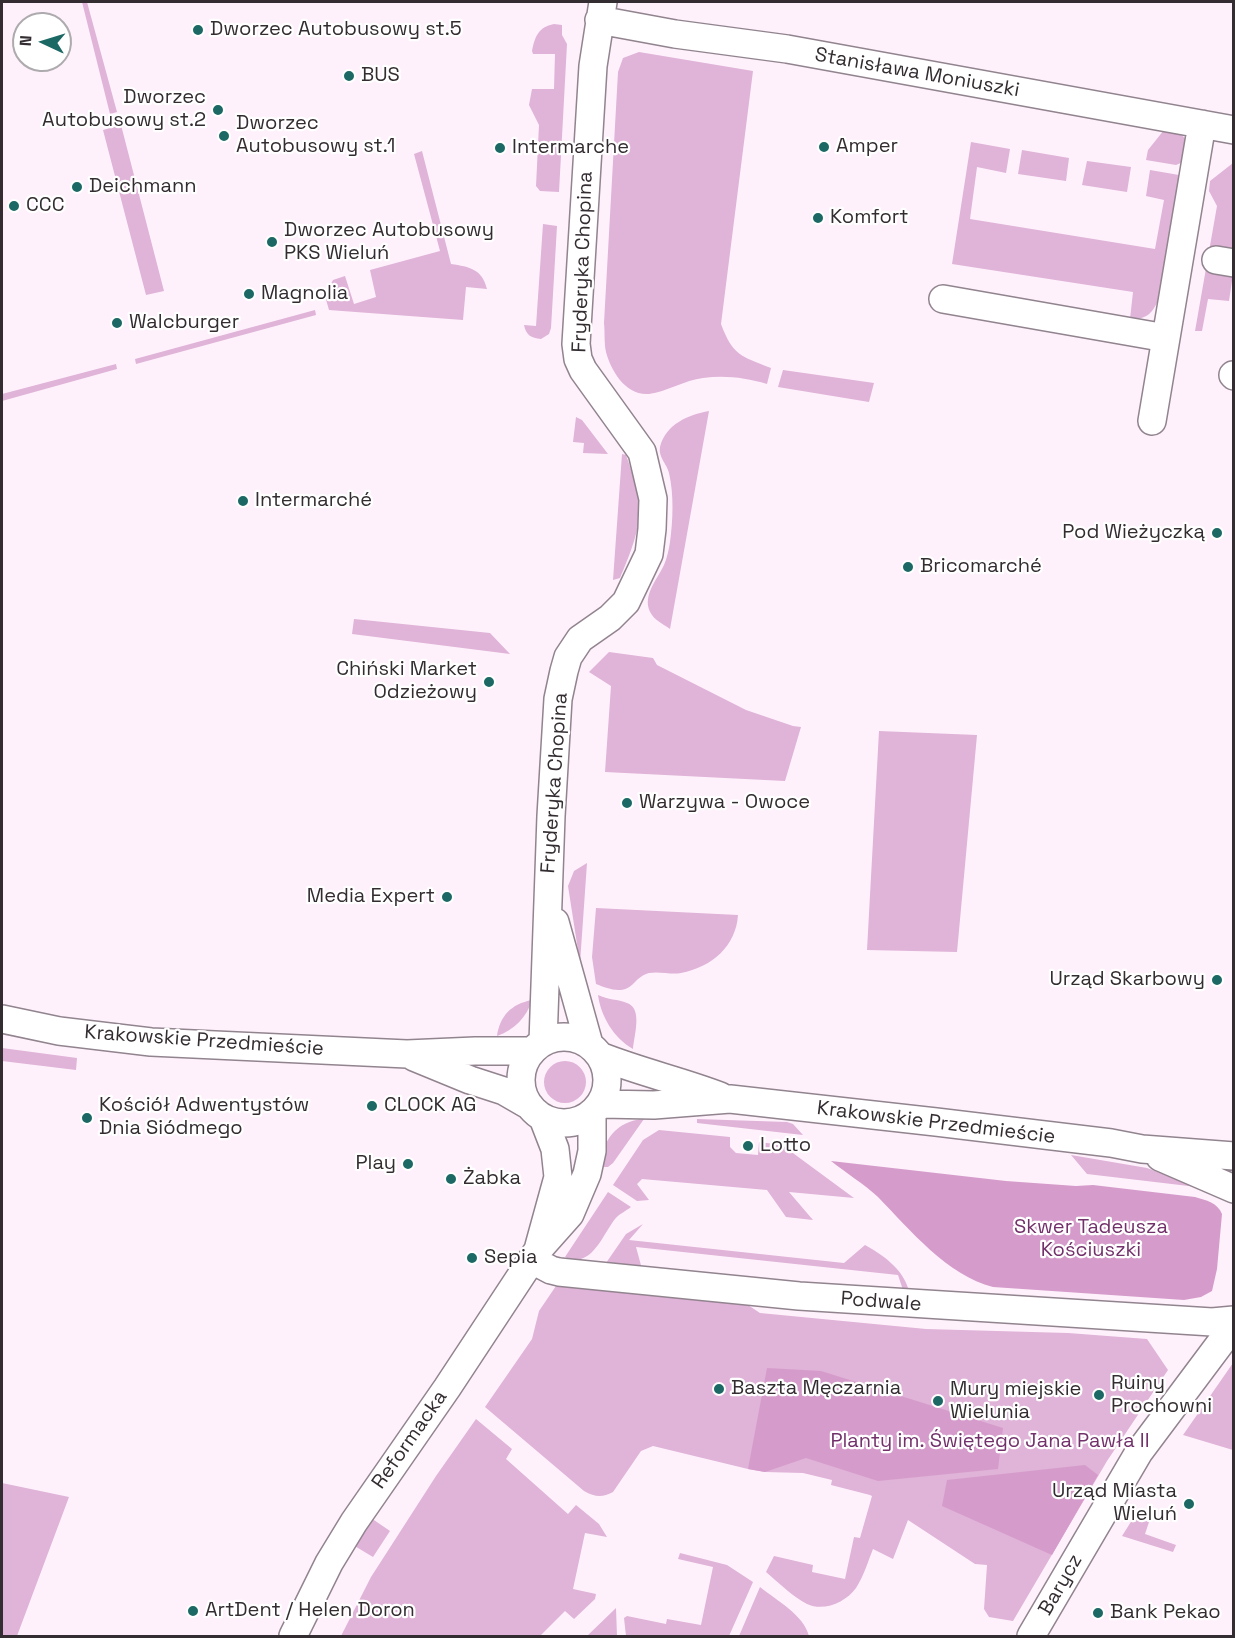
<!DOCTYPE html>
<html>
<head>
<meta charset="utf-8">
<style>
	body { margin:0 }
	#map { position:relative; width:1235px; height:1638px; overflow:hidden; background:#fef1fb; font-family:"Space Grotesk",sans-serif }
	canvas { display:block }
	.frame { position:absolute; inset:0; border:3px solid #332d31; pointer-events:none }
	.north { position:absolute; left:12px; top:12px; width:60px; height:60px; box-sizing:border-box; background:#fff; border:2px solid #adabad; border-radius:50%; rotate:274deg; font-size:16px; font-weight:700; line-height:24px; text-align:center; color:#332d31 }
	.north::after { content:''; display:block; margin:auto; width:21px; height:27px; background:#1c6864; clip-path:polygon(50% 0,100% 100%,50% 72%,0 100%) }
</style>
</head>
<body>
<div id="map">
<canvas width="1235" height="1638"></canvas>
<div class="frame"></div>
<div class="north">N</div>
</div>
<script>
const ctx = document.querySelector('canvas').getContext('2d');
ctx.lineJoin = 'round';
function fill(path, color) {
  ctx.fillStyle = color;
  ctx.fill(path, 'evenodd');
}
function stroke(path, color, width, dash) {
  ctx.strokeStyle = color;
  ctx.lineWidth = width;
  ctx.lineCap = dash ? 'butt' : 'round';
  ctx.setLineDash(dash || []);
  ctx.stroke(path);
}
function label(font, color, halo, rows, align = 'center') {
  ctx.font = font + ' "Space Grotesk",sans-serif';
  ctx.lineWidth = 4.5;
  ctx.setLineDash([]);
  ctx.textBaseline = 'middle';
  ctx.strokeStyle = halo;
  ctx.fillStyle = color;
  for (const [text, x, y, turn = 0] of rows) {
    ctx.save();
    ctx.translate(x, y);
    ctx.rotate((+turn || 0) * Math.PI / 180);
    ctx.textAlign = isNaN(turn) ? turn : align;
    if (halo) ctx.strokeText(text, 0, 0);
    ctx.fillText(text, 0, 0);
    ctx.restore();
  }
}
const green = new Path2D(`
	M 82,2 L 87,2 L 117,112 L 110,114 Z
	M 554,24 L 562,25 L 562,35 L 567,44 L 559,192 L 540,191 L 536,186 L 539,125 L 529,105 L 532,89 L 554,89 L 555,54 L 533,54 L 532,51 C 535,37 538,27 554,24 Z
	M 639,52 L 753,71 L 721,324 C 733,356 741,356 771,368 L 767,384 C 746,378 726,375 703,378 C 685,380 666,392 649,394 C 626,396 611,371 606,352 C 604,343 605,332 604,323 L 618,72 L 623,58 Z
	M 121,125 L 164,291 L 146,295 L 103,130 Z
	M 1164,130 L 1179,133 L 1186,139 L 1183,162 L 1176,165 L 1146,160 L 1148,150 Z
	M 971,142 L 1010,149 L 1006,173 L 977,167 L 970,219 L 1155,249 L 1164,200 L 1146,196 L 1150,170 L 1179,175 L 1158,301 C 1151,315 1146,319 1130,319 L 1133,292 L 952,264 Z
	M 1022,150 L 1069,158 L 1066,181 L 1018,174 Z
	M 422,151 L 451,264 C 470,267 482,269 487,289 L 466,287 L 463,320 L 329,310 L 325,296 L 333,280 L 345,276 L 354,304 L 376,297 L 370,270 L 440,251 L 414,154 Z
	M 1087,161 L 1131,167 L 1127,192 L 1082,185 Z
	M 1233,163 L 1233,274 L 1229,301 L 1208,299 L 1202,331 L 1195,331 L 1217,206 L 1209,191 L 1210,181 Z
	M 543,224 L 557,226 L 551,328 L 549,334 L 541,339 C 531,338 526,335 524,325 L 536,326 Z
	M 315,310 L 316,315 L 136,364 L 135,359 Z
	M 116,364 L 117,369 L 2,401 L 2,394 Z
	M 783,370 L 874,383 L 869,402 L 778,387 Z
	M 709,411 L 670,629 C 665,625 656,621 652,615 C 640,598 657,580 664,565 C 667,558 669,549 670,542 C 673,521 674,494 669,473 C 667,464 658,457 660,447 C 666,424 688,415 709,411 Z
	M 576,417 L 582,420 L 608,454 L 583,453 L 584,443 L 573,442 Z
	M 622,454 L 626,455 C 632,472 639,492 639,510 C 640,531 628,559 620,578 L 613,580 Z
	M 354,619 L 490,633 L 510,654 L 352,634 Z
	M 609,652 L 653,658 L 657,665 L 746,710 L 793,726 L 801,727 L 785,781 L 605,772 L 611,686 L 589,672 Z
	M 879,731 L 977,735 L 957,952 L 867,950 Z
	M 587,863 L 580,963 L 568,886 L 574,871 Z
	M 596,908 L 738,915 C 736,946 712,967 681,973 C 671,975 660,971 649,973 C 642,975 639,978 634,983 C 623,995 609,989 596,984 L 592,957 Z
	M 598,995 C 608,1000 618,999 627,1003 C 643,1008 634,1036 633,1049 C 614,1038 601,1017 598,995 Z
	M 532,1000 C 527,1017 514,1030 497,1036 C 500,1016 511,1004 532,1000 Z
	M 2,1048 L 77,1058 L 76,1070 L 2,1061 Z
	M544 1082a21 21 0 1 1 42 0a21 21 0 1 1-42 0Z
	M 644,1119 L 613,1163 L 608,1167 L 599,1167 C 603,1141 615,1121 644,1119 Z
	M 697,1119 L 787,1122 L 793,1124 L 803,1135 L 697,1123 Z
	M 659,1130 L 730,1137 L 730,1147 L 736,1153 L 758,1155 L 759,1142 L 782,1145 L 854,1198 L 789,1192 L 813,1220 L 786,1217 L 767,1190 L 642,1179 L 637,1184 L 649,1200 L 637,1201 L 613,1185 L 643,1140 Z
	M 1071,1155 L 1147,1168 L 1197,1187 L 1087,1174 Z
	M 608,1192 L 631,1207 C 626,1211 619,1214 615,1219 C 603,1234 591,1270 565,1257 Z
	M 643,1224 L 629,1240 L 844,1263 L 865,1245 C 886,1257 906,1271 910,1296 L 905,1296 L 898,1275 L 636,1247 L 642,1269 L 606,1263 L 626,1234 Z
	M 558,1283 L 742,1301 L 760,1313 L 926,1329 L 1068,1333 L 1147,1339 L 1168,1370 L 1107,1461 L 1013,1621 L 989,1617 L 984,1609 L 987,1565 L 975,1564 L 908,1520 L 893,1559 L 873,1549 C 868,1561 864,1576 856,1588 C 846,1602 824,1612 807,1604 C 793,1597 779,1583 766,1572 L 774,1556 L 813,1565 L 812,1572 L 845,1579 L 854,1537 L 860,1538 L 872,1496 L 870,1495 L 831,1485 L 832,1480 L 803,1473 L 765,1472 L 748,1469 L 653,1446 L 641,1451 L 613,1492 C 602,1498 595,1497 584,1491 L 485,1407 L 532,1339 L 539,1311 Z
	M 1233,1363 L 1233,1450 L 1183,1435 Z
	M 476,1419 L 512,1449 L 506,1459 L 568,1514 L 576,1505 L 599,1524 L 607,1537 L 585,1533 L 573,1589 L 596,1594 L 595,1599 L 574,1619 L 565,1611 L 540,1636 L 341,1636 L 371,1577 L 436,1476 Z
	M 2,1483 L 69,1497 L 17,1636 L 2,1636 Z
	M 1134,1517 L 1149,1522 L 1145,1534 L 1176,1545 L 1173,1552 L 1122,1536 Z
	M 371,1518 L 390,1531 L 373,1557 L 353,1545 Z
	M 680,1553 L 727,1565 L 753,1582 L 729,1636 L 626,1636 L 624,1618 L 627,1616 L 666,1624 L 667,1619 L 701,1625 L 713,1567 L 678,1559 Z
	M 760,1587 C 776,1600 804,1615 809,1636 L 739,1636 Z
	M 616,1608 L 617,1636 L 587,1636 Z`);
const forest = new Path2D(`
	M 831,1161 L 1006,1181 L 1076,1186 L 1093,1185 L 1195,1197 C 1206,1200 1218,1203 1222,1214 L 1217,1269 L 1212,1291 L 1201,1297 L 1184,1300 L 993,1287 C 948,1276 909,1229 878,1197 C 864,1184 846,1173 831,1161 Z
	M 767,1368 L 821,1371 L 1003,1428 L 998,1469 L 878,1481 L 806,1458 L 765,1472 L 748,1469 Z
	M 1085,1465 L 1098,1475 L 1052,1555 L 942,1506 L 947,1480 Z`);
const street = new Path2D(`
	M 599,20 L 675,34 L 787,49 L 1234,130
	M 1216,260 L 1234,263
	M 943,299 L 1166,338
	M 1233,375 L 1234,376
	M 1152,421 L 1202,124
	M 555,922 L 589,1044
	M 2,1019 L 59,1031 L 151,1042 L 407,1054 L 475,1051 L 532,1051
	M521 1080a43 43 0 1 1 86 0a43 43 0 1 1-86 0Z
	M 543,1042 L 551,816 L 558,699 L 564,671 L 568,657 L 580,639 L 610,618 L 626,602 L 649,554 L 652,529 L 653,499 L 642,452 L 583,370 L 578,359 L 576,344 L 593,66 L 603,2
	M 600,1056 C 640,1072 681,1081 720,1096
	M 414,1057 L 470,1080 L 504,1091 L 530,1106
	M 601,1104 L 654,1105 L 730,1099 L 936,1122 L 1111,1143 L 1142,1149 L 1234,1156
	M 1160,1157 L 1234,1189
	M 539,1246 L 558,1177 L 555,1149 L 543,1118
	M 532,1260 L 551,1270 L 559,1272 L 799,1296 L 1212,1322 L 1234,1320
	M 293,1636 L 329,1563 L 354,1522 L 447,1388 L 538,1250 L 570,1214 L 587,1174 L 592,1151 L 592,1114
	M 1031,1636 L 1139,1452 L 1234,1325`);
const markers = [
	[198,30,6,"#1c6864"],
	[349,76,6,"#1c6864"],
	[218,110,6,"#1c6864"],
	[224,136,6,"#1c6864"],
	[824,147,6,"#1c6864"],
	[500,148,6,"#1c6864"],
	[77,187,6,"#1c6864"],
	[14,206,6,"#1c6864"],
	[818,218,6,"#1c6864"],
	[272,242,6,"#1c6864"],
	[249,294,6,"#1c6864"],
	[117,323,6,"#1c6864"],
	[243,501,6,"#1c6864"],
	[1217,533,6,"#1c6864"],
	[908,567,6,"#1c6864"],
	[489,682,6,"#1c6864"],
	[627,803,6,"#1c6864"],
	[447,897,6,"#1c6864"],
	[1217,980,6,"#1c6864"],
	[372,1106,6,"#1c6864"],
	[87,1118,6,"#1c6864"],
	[748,1146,6,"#1c6864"],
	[408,1164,6,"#1c6864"],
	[451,1179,6,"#1c6864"],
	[472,1258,6,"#1c6864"],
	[719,1389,6,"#1c6864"],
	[1099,1395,6,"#1c6864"],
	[938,1401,6,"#1c6864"],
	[1189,1504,6,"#1c6864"],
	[193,1611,6,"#1c6864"],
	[1098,1613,6,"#1c6864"]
];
const poiNames = [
	["Dworzec Autobusowy st.5",210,30],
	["BUS",361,76],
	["Dworzec",206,98,"right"],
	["Autobusowy st.2",206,121,"right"],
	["Dworzec",236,124],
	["Autobusowy st.1",236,147],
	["Amper",836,147],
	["Intermarche",512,148],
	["Deichmann",89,187],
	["CCC",26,206],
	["Komfort",830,218],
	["Dworzec Autobusowy",284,231],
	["PKS Wieluń",284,254],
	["Magnolia",261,294],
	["Walcburger",129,323],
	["Intermarché",255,501],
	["Pod Wieżyczką",1205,533,"right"],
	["Bricomarché",920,567],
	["Chiński Market",477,670,"right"],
	["Odzieżowy",477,693,"right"],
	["Warzywa - Owoce",639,803],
	["Media Expert",435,897,"right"],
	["Urząd Skarbowy",1205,980,"right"],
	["Kościół Adwentystów",99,1106],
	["Dnia Siódmego",99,1129],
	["CLOCK AG",384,1106],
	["Lotto",760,1146],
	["Play",396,1164,"right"],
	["Żabka",463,1179],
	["Sepia",484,1258],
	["Ruiny",1111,1384],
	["Prochowni",1111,1407],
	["Baszta Męczarnia",731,1389],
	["Mury miejskie",950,1390],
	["Wielunia",950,1413],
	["Urząd Miasta",1177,1492,"right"],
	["Wieluń",1177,1515,"right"],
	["ArtDent / Helen Doron",205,1611],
	["Bank Pekao",1110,1613]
];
const streetNames = [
	["Stanisława Moniuszki",917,73,10],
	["Fryderyka Chopina",583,262,-88],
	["Fryderyka Chopina",555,783,-86],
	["Krakowskie Przedmieście",204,1041,4],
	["Krakowskie Przedmieście",936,1123,7],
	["Podwale",881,1302,4],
	["Reformacka",410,1440,-55],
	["Barycz",1061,1585,-60]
];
const parkNames = [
	["Skwer Tadeusza",1091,1228],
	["Kościuszki",1091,1251],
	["Planty im. Świętego Jana Pawła II",990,1442]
];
fill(green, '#e0b3d8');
fill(forest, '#d59ccb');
stroke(street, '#92848f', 30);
stroke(street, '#fff', 27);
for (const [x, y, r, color] of markers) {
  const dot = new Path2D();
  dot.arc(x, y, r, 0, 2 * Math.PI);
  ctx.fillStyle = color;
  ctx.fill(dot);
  stroke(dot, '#fff', 2);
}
label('20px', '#332d31', '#fff', poiNames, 'left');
label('20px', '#332d31', '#fff', streetNames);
label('20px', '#73316b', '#fff', parkNames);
</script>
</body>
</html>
